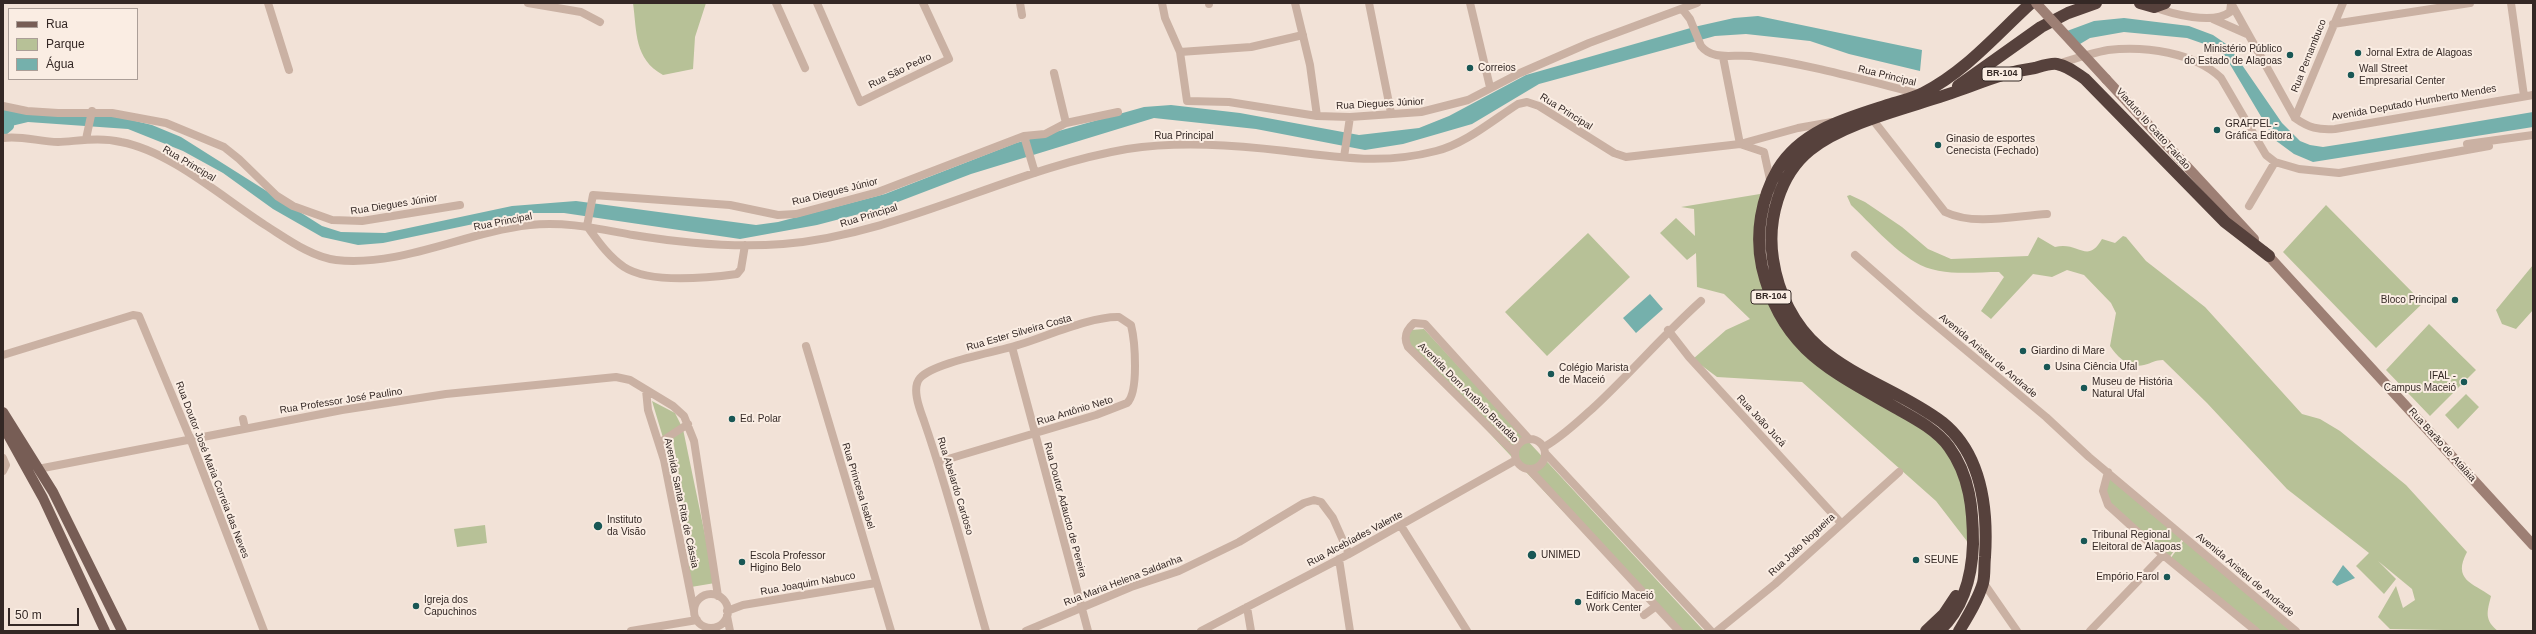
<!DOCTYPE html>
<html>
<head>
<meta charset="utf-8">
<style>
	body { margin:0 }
	#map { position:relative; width:2536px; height:634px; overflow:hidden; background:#f2e2d7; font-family:Arial,sans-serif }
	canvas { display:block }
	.frame { position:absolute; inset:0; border:4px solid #342825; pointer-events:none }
	.legend { position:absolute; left:8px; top:8px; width:130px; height:72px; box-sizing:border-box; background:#faede3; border:1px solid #ab9e97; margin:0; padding:5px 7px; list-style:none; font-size:12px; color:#342825 }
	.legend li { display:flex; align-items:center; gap:8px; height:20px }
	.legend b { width:20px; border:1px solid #ab9e97 }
	.scale { position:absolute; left:8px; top:608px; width:71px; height:18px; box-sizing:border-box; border:2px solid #342825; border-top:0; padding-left:5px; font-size:12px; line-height:14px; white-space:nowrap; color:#342825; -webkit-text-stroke:3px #faede3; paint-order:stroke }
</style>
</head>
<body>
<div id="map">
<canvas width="2536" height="634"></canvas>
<div class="frame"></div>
<ul class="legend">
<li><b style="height:5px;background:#775d55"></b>Rua</li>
<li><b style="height:11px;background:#b7c197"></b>Parque</li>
<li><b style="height:11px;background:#75b0ac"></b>Água</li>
</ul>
<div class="scale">50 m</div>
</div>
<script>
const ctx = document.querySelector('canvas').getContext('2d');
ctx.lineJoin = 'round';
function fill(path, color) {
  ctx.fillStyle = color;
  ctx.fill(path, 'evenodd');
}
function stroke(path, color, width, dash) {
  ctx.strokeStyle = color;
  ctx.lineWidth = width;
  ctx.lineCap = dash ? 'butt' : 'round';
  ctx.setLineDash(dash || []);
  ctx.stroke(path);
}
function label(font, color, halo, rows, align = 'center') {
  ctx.font = font + ' Arial,sans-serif';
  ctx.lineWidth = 4;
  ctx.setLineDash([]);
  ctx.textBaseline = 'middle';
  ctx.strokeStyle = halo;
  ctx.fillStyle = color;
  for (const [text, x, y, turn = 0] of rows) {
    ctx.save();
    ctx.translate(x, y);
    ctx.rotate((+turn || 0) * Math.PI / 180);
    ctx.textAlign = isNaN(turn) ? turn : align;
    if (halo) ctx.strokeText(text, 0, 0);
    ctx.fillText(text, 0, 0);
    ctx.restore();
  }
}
const green = new Path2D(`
	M 633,3 L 706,3 L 695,37 L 693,69 L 663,75 C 634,59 637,32 633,3 Z
	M 1766,193 L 1761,262 L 1806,351 L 1949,447 L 1965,477 L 1973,549 L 1936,501 L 1802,382 L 1717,377 L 1693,359 L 1726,330 L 1750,319 L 1724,294 L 1697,287 L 1696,253 L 1687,260 L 1660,233 L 1676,218 L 1695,236 L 1694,209 L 1681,207 Z
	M 1850,195 L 1865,202 L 1902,227 L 1928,249 L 1951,259 L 2028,256 L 2038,237 L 2055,247 C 2079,241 2087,265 2102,239 L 2115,243 L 2123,236 L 2126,237 L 2146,261 L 2205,307 L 2302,414 L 2320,419 L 2340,431 L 2406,485 L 2467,552 C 2452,580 2473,583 2491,596 C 2487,612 2484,620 2498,631 L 2390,629 L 2378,617 L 2396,586 L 2403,608 L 2415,600 L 2412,589 L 2378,561 L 2396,579 L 2384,594 L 2356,566 L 2369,553 L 2287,489 L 2207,403 L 2163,360 C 2155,360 2152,363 2144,365 C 2130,369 2117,357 2110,346 L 2116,313 L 2111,303 L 2084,275 L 2067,270 L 2052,277 L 2033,274 L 1991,319 L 1981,311 L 2004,277 L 1999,272 C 1973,272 1938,277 1915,262 C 1893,249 1870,223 1851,205 L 1847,196 Z
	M 2326,205 L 2423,303 L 2376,348 L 2283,252 Z
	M 1588,233 L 1630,277 L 1547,356 L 1505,312 Z
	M 2533,265 L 2533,310 L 2516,329 L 2502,324 L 2496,310 Z
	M 2429,324 L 2476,370 L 2430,416 L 2386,370 Z
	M 1424,329 L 1704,631 L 1676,631 L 1409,348 L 1407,339 L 1411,330 Z
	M 2466,394 L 2479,407 L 2458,429 L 2445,415 Z
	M 652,401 L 675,413 L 683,429 L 715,583 L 691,587 L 686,566 L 694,565 L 673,440 L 664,441 Z
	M 2109,475 L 2182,539 L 2169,558 L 2110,507 L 2105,493 Z
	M 485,525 L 487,543 L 457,547 L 454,529 Z
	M 2184,540 L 2294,631 L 2254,631 L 2170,559 Z`);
const water = new Path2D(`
	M 1758,16 L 1922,50 L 1920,71 L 1849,54 L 1810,41 L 1746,34 L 1715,36 L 1539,84 L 1472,124 L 1403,144 L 1365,150 L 1256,129 L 1154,118 L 971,174 L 882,208 L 817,225 L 740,239 L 564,213 L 526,213 L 383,243 L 358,245 L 322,237 L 273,209 L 223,173 L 183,151 L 128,129 L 28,122 L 3,128 L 3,107 L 119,117 L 152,125 L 181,137 L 322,226 L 341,232 L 385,233 L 512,206 L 576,201 L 756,225 L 778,222 L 885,194 L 1016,143 L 1144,107 L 1171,105 L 1240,113 L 1359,135 L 1419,128 L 1449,116 L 1526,75 L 1694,27 L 1734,18 Z
	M 2124,18 L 2189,26 L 2213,35 L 2229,46 L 2282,123 L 2300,141 L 2310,145 L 2323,147 L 2355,142 L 2533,112 L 2533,127 L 2313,162 L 2294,154 L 2275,140 L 2225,56 L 2207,45 L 2187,38 L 2124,32 L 2090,38 L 2080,44 L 2067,31 L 2094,21 Z
	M 1650,294 L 1663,309 L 1636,333 L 1623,318 Z
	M 2343,565 L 2355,578 L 2337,586 L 2332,582 Z`);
const canal = new Path2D(`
	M 3,131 L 9,126 L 8,119`);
const street = new Path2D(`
	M 268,3 L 289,70
	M 528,3 L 581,12 L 600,22
	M 776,3 L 805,68
	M 817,3 L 860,102 L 949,59 L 923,3
	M 1020,3 L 1022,15
	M 1162,3 L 1165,18 L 1180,52 L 1187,101 L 1229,102 L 1317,116 L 1350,117 L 1421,112 L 1468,100 L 1520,73 L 1589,43 L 1697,3
	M 1209,3 L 1209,4
	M 1295,3 L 1310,65 L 1317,116
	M 1369,3 L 1391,113
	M 1470,3 L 1490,87
	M 2231,3 L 2295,118 C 2309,128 2318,130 2335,129 L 2533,95
	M 2511,3 L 2524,96
	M 2154,7 C 2172,14 2213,25 2230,12 L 2231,4
	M 1683,10 L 1690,19 L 1701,46 C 1713,61 1733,54 1750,56 C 1807,64 1864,80 1920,94
	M 2213,19 L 2247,34
	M 2333,24 L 2470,3
	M 1180,52 L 1251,47 L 1303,35
	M 1723,57 L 1740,144 L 1764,152 L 1771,184
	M 2058,64 C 2074,59 2091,53 2108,50 C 2145,46 2194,52 2221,78 L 2266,155 L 2275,162 L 2299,169 L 2339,173 L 2489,146
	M 1054,73 L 1066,123
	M 3,106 L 27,111 L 58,113 L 112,113 L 166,123 L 224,147 L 239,159 L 277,196 L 293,206 L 332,220 L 362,221 L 460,205
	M 2295,118 L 2343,3
	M 1873,120 L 1945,212 C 1974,226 2015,216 2047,214
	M 1024,136 L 1035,173
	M 3,138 C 21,135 40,142 58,142 C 79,141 100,137 121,142 C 170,151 223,198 265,225 C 286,238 311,257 336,260 C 402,267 465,232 530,225 C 565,221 599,229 633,235 C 682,243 733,248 783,244 C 903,234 1010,169 1127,149 C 1179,141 1234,145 1286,151 C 1339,157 1383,165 1436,151 C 1465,144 1493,120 1518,104 L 1527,102 L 1539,106 L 1614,153 L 1626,157 L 1740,144 L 1798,128 L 1832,122
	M 86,139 L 92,111
	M 2467,144 L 2533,135
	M 1344,157 L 1350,117
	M 2249,206 L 2275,162
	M 745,245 L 741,269 L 737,274 C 707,278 650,284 624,267 C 608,256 598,241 587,226 L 593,195 L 730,205 L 778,215 L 796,214 L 878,192 L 1024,136 L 1045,134 L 1066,123 L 1118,112
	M 1855,255 L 1920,312 L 2046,417 L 2089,457 L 2296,631
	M 1668,330 L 1689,357 L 1841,523
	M 806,346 L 891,631
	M 1012,347 L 1088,631
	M 3,355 L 133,315 L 139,316 L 190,438 L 264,631
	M 646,390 L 648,410 L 664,460 L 694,611
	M 243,419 L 245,428
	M1515 454a15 15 0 1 1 30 0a15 15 0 1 1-30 0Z
	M 659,443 L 688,424
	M 1544,447 C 1562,437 1576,423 1592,409 C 1630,374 1663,335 1701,301
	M 1515,453 L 1408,347 C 1403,337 1406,330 1414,323 L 1425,324 L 1529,439
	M 1545,453 L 1711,631
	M 3,458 L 6,465 L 3,471
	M 938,462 L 1096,415 L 1127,403 C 1139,392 1135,341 1131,325 L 1119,317 C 1090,316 1041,339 1011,347 C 991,353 933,363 920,378 C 911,388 920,410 924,421 C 948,490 966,561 986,631
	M 38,469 L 342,410 L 446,394 L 616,377 L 630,380 L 673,406 L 684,416 L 694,441 L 718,596
	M 1529,469 L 1679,631
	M 2108,472 L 2103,491 L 2108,505 L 2163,555 L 2256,631
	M 1401,526 L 1467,631
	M 1339,559 L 1350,631
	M 1983,582 L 2017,631
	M694 611a17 17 0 1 1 34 0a17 17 0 1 1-34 0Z
	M 1247,607 L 1251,631
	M 727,611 L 743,605 L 876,583
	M 1644,615 L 1655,607
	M 727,616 L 730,631
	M 631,631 L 697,620
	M 1026,631 L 1131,587 L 1179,571 L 1239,542 L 1304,503 L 1314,500 L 1321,502 L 1333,518 L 1349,554
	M 1201,631 L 1349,554 L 1516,460
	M 1717,631 L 1775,584 L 1899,472
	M 2090,631 L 2163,555`);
const secondary = new Path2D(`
	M 2106,79 L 2254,239
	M 2264,251 L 2533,545`);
const primary = new Path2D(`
	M 3,412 L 53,492 L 122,631
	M 3,426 L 43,498 L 105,631`);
const highway = new Path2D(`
	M 2140,3 L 2154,7 L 2165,3
	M 1958,86 L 2041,27 L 2068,13 L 2096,3
	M 1926,631 L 1944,614 L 1956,596
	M 1939,631 C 1964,608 1972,577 1973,544 C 1973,509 1970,476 1949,447 C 1937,430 1914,418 1896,408 C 1830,370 1781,349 1762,267 C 1755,234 1761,198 1778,169 C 1803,128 1852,117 1894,103 C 1904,100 1914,98 1923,93 C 1966,71 1996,35 2031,3
	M 1959,631 C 1968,616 1978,600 1983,583 C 1985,575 1984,565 1985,557 C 1988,510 1982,454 1942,422 C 1904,393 1856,379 1820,348 C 1794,326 1778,293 1773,259 C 1767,221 1779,175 1810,150 C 1847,120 1918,106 1963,89 C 1990,79 2006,72 2035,68 C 2042,66 2051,63 2057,64 C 2068,66 2076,73 2085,79 L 2225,222 L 2269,256`);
const secondaryBridge = new Path2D(`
	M 2036,3 L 2106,79`);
const markers = [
	[2358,53,4,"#195755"],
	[2290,55,4,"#195755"],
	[1470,68,4,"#195755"],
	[2351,75,4,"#195755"],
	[2217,130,4,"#195755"],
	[1938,145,4,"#195755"],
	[2455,300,4,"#195755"],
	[2023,351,4,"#195755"],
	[2047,367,4,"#195755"],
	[1551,374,4,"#195755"],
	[2464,382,4,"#195755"],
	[2084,388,4,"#195755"],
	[732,419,4,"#195755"],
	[598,526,5,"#195755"],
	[2084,541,4,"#195755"],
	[1532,555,5,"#195755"],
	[1916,560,4,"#195755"],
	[742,562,4,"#195755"],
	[2167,577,4,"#195755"],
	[1578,602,4,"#195755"],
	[416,606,4,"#195755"]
];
const shields = [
	[2002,74,40],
	[1771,297,40]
];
const shieldNames = [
	["BR-104",2002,74],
	["BR-104",1771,297]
];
const poiNames = [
	["Ministério Público",2282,49,"right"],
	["do Estado de Alagoas",2282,61,"right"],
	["Jornal Extra de Alagoas",2366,53],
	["Correios",1478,68],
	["Wall Street",2359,69],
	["Empresarial Center",2359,81],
	["GRAFPEL -",2225,124],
	["Gráfica Editora",2225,136],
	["Ginasio de esportes",1946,139],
	["Cenecista (Fechado)",1946,151],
	["Bloco Principal",2447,300,"right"],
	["Giardino di Mare",2031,351],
	["Usina Ciência Ufal",2055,367],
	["Colégio Marista",1559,368],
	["de Maceió",1559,380],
	["IFAL -",2456,376,"right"],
	["Campus Maceió",2456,388,"right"],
	["Museu de História",2092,382],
	["Natural Ufal",2092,394],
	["Ed. Polar",740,419],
	["Instituto",607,520],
	["da Visão",607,532],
	["Tribunal Regional",2092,535],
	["Eleitoral de Alagoas",2092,547],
	["UNIMED",1541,555],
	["Escola Professor",750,556],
	["Higino Belo",750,568],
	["SEUNE",1924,560],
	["Empório Farol",2159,577,"right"],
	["Edifício Maceió",1586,596],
	["Work Center",1586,608],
	["Igreja dos",424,600],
	["Capuchinos",424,612]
];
const streetNames = [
	["Rua Pernambuco",2309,56,-68],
	["Rua São Pedro",900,71,-26],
	["Rua Principal",1887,76,14],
	["Avenida Deputado Humberto Mendes",2414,103,-10],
	["Rua Diegues Júnior",1380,104,-3],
	["Rua Principal",1566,112,32],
	["Viaduto Ib Gatto Falcão",2153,129,48],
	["Rua Principal",1184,136],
	["Rua Principal",189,164,31],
	["Rua Diegues Júnior",835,192,-14],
	["Rua Diegues Júnior",394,205,-9],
	["Rua Principal",869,216,-17],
	["Rua Principal",503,222,-11],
	["Rua Ester Silveira Costa",1019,333,-16],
	["Avenida Aristeu de Andrade",1988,356,40],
	["Avenida Dom Antônio Brandão",1468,393,45],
	["Rua Professor José Paulino",341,401,-9],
	["Rua Antônio Neto",1075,411,-17],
	["Rua João Jucá",1761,421,47],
	["Rua Barão de Atalaia",2442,445,48],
	["Rua Doutor José Maria Correia das Neves",212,470,69],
	["Rua Princesa Isabel",858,486,73],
	["Rua Abelardo Cardoso",955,486,73],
	["Avenida Santa Rita de Cássia",681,503,78],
	["Rua Doutor Adaucto de Pereira",1065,510,75],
	["Rua Alcebíades Valente",1355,539,-28],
	["Rua João Nogueira",1802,545,-43],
	["Avenida Aristeu de Andrade",2245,575,40],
	["Rua Maria Helena Saldanha",1123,581,-21],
	["Rua Joaquim Nabuco",808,584,-10]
];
fill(green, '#b7c197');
fill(water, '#75b0ac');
stroke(canal, '#75b0ac', 10);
stroke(street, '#cab1a3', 8);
stroke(secondary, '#9d7f74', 10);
stroke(primary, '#775d55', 10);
stroke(highway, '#56413c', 12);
stroke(secondaryBridge, '#9d7f74', 10);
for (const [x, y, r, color] of markers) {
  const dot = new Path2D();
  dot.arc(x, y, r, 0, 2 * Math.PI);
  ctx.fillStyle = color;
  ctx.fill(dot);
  stroke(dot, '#faede3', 1.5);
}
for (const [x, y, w] of shields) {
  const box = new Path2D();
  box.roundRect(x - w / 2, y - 7, w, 14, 3);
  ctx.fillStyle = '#faede3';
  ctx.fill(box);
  stroke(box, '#342825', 1);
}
label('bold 9px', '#342825', null, shieldNames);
label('10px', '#342825', '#faede3', poiNames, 'left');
label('10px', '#342825', '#faede3', streetNames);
</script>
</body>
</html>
